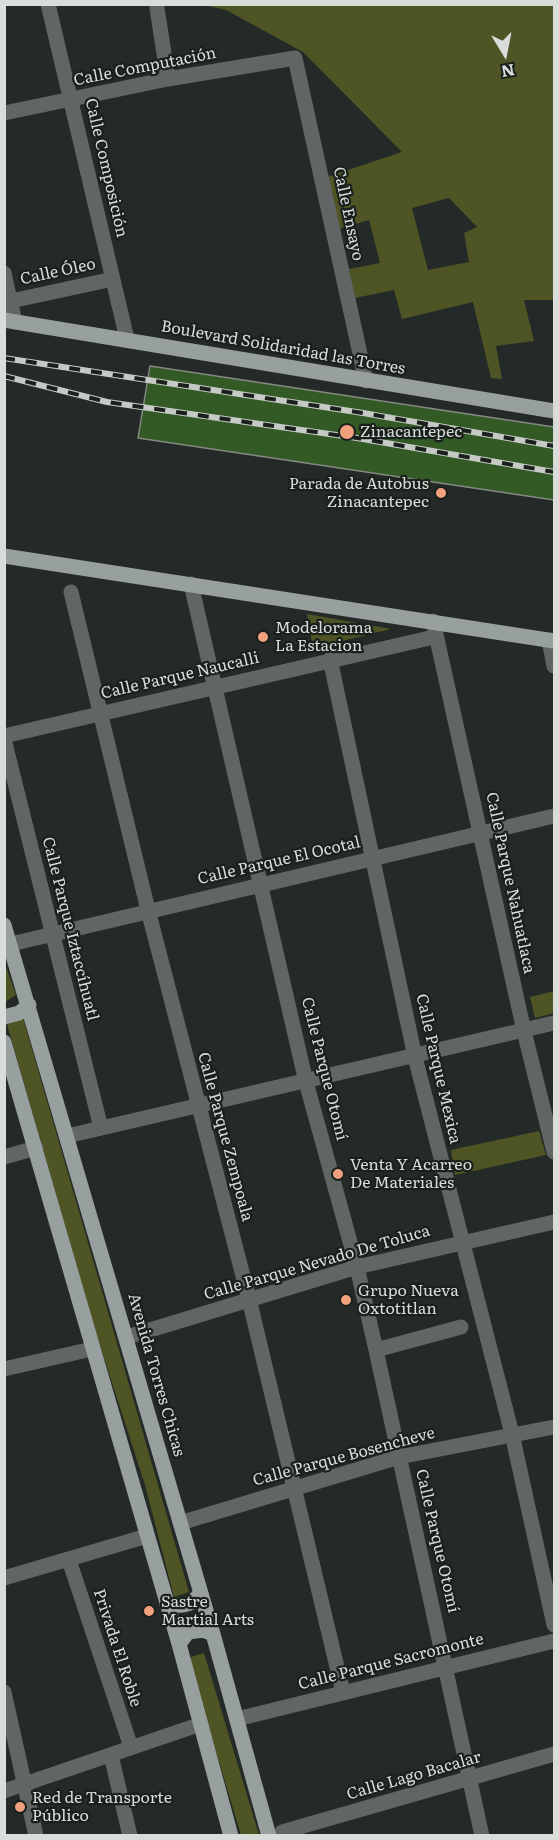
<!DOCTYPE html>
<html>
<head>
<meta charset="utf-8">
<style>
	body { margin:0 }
	#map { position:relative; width:559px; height:1840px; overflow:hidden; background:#242a27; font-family:Literata,serif }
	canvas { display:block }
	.frame { position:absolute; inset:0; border:6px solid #d9ddda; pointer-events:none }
	.north { position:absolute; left:475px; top:24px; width:60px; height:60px; -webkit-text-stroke:4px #1a211d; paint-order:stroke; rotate:170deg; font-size:16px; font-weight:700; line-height:24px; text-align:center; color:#d9ddda }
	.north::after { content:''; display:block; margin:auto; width:21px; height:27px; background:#d9ddda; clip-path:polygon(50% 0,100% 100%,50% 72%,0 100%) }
</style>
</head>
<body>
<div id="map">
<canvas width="559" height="1840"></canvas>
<div class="frame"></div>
<div class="north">N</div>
</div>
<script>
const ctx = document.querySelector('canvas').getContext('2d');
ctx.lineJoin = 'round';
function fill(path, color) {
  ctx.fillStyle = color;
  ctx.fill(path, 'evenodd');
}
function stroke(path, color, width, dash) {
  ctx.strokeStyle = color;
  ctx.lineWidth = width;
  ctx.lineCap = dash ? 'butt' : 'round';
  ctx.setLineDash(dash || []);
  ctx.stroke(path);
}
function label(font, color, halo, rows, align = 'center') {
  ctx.font = font + ' Literata,serif';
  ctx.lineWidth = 4.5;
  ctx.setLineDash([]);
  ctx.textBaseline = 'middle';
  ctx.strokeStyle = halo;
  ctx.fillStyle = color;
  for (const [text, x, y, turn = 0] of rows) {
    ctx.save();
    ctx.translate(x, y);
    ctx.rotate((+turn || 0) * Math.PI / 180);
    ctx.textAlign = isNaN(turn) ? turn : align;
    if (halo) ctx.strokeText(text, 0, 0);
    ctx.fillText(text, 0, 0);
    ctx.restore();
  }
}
const green = new Path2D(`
	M 204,5 L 554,5 L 554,300 L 524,300 L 534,341 L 496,346 L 502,379 L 491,378 L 473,302 L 402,319 L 394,290 L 355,298 L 349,269 L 380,263 L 369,220 L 339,229 L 327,177 L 402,152 L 303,52 L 226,10 ZM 449,198 L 477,227 L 464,233 L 469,262 L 428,270 L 412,208 Z
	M 307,614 L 391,629 L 313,648 Z
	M 4,961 L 16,995 L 5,1002 L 4,1002 Z
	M 554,991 L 554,1013 L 535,1018 L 530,997 Z
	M 23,1018 L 189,1592 L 174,1597 L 145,1485 L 95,1330 L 7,1024 Z
	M 539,1131 L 546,1155 L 455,1175 L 451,1150 Z
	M 204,1653 L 259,1835 L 241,1835 L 188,1658 Z`);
const building = new Path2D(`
	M 150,366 L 554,427 L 554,500 L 138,438 Z`);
const minor = new Path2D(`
	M 48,4 L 127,339
	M 157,8 L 168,79
	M 4,113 L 168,79 L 295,58 L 366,381
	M 4,273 L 15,322
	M 11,301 L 113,279
	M 191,584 L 306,1082 L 357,1267 L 376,1350 L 482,1836
	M 71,592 L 148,910 L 249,1299 L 343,1692
	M 433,621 L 524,1031 L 554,1152
	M 549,640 L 554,666
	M 330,659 L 415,1057 L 512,1434 L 554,1625
	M 4,736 L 434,637
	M 4,739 L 101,1128
	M 11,944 L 554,816
	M 67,1136 L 554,1023
	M 4,1157 L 36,1148
	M 127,1337 L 357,1267 L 554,1222
	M 376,1350 L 461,1327
	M 4,1369 L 92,1349
	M 180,1523 L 399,1457 L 554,1427
	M 69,1560 L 131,1747
	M 4,1578 L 147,1536
	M 4,1692 L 36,1836
	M 237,1719 L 554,1641
	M 111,1755 L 130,1836
	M 4,1791 L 201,1724
	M 282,1832 L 554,1754`);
const major = new Path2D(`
	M 4,320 L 554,411
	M 4,556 L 554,641
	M 4,925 L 213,1634 L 269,1836
	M 4,1017 L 19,1013 L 29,1005
	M 4,1042 L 179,1644 L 231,1836
	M 167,1604 C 181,1607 193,1606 200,1593
	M 179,1644 L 188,1632 L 203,1630 L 213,1634`);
const rail = new Path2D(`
	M 4,358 L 363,413 L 554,446
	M 4,376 L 107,402 L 357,438 L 554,472`);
const markers = [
	[347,432,8,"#f2a17e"],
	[441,493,6,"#f2a17e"],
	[263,637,6,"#f2a17e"],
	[338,1174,6,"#f2a17e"],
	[346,1300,6,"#f2a17e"],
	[149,1611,6,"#f2a17e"],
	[20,1807,6,"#f2a17e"]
];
const streetNames = [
	["Calle Computación",145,67,-11],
	["Calle Composición",106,168,77],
	["Calle Ensayo",348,214,78],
	["Calle Óleo",58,272,-12],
	["Boulevard Solidaridad las Torres",283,348,10],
	["Calle Parque Naucalli",180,676,-13],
	["Calle Parque El Ocotal",279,861,-13],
	["Calle Parque Nahuatlaca",510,883,78],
	["Calle Parque Iztaccíhuatl",70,929,76],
	["Calle Parque Otomí",324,1069,76],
	["Calle Parque Mexica",438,1069,77],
	["Calle Parque Zempoala",225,1137,75],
	["Calle Parque Nevado De Toluca",317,1263,-16],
	["Avenida Torres Chicas",156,1375,74],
	["Calle Parque Bosencheve",344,1457,-15],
	["Calle Parque Otomí",437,1541,77],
	["Privada El Roble",117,1648,72],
	["Calle Parque Sacromonte",391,1662,-14],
	["Calle Lago Bacalar",414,1776,-16]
];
const poiNames = [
	["Zinacantepec",360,432],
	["Parada de Autobus",429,484,"right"],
	["Zinacantepec",429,502,"right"],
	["Modelorama",275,628],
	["La Estacion",275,646],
	["Venta Y Acarreo",350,1165],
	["De Materiales",350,1183],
	["Grupo Nueva",358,1291],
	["Oxtotitlan",358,1309],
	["Sastre",161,1602],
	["Martial Arts",161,1620],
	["Red de Transporte",32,1798],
	["Público",32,1816]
];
fill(green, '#4f5425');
fill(building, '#335924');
stroke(building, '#848983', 1.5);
stroke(minor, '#616564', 15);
stroke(major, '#98a09f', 15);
stroke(rail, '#c6cac7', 6);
stroke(rail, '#1a211d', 4, [11]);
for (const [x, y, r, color] of markers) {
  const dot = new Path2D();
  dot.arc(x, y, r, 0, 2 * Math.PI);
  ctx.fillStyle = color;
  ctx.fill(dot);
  stroke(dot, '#1a211d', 2);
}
label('16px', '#d9ddda', '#1a211d', streetNames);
label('16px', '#d9ddda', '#1a211d', poiNames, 'left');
</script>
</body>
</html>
